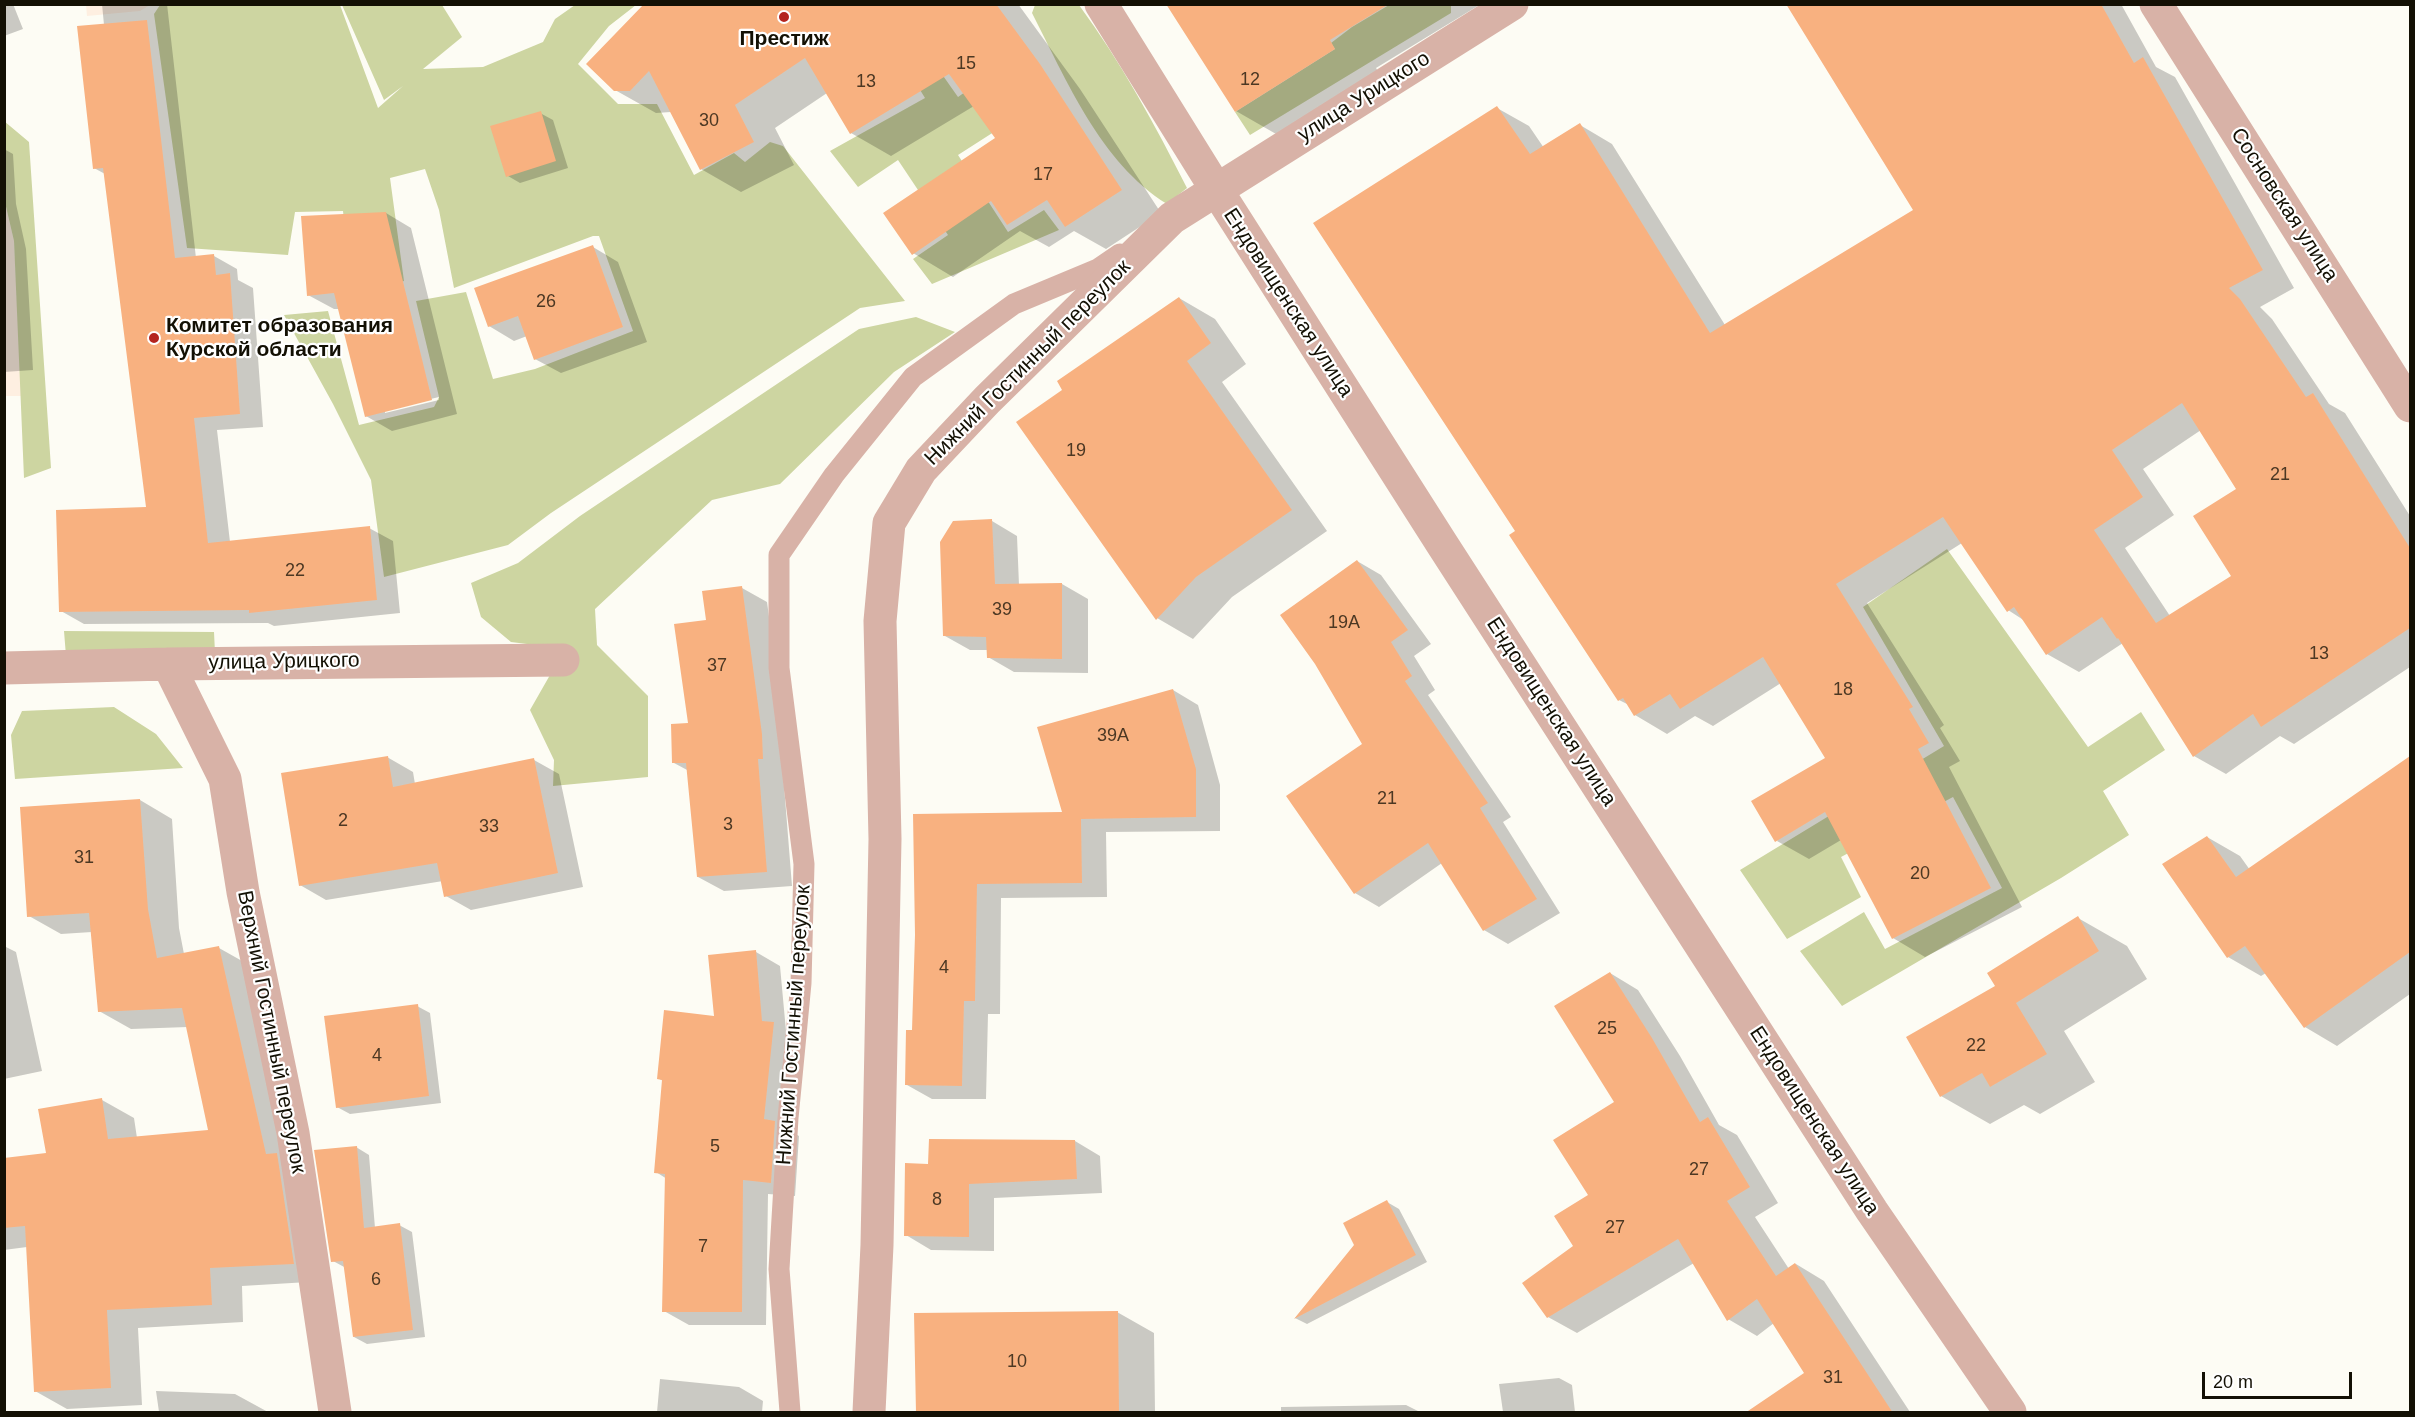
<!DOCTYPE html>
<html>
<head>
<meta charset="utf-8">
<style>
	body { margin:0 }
	#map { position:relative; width:2415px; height:1417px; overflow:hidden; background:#fdfcf4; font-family:Helvetica,sans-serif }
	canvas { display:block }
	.frame { position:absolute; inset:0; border:6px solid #131004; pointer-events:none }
	.scale { position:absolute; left:2202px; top:1372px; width:150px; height:27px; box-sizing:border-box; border:3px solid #131004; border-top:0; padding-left:8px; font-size:18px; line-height:21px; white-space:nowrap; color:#131004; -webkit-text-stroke:4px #fff; paint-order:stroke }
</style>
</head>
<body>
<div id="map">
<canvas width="2415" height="1417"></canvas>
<div class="frame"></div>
<div class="scale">20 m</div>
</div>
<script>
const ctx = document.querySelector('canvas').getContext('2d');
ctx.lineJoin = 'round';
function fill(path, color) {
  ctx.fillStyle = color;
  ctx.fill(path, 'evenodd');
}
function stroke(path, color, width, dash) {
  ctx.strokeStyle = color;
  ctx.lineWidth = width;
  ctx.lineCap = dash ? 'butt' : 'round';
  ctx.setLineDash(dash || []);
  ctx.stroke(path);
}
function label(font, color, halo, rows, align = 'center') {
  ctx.font = font + ' Helvetica,sans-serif';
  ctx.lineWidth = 4.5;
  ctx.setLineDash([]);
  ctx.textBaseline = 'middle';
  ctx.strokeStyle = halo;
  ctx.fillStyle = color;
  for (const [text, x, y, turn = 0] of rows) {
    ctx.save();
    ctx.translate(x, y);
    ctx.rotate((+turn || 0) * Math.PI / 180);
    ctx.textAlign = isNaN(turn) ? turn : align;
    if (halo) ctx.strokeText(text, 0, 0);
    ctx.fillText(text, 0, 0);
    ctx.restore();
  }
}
const industrial = new Path2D(`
	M 86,5 L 86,4 L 150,5 L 140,11 L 87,16 Z
	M 4,198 L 14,241 L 22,396 L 5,396 Z`);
const green = new Path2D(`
	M 160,5 L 340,5 L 378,108 L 403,86 L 384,100 L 342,5 L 442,5 L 462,37 L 423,69 L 483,67 L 543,42 L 555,19 L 575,5 L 636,5 L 609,26 L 578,64 L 618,104 L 657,104 L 694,175 L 734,153 L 745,162 L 770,142 L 783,146 L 905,301 L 860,308 L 551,513 L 508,545 L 384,577 L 371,480 L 333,404 L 284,315 L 328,311 L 359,425 L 434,407 L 439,397 L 416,301 L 466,292 L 493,379 L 535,369 L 633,331 L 599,236 L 593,236 L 454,288 L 439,210 L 425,169 L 390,178 L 404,281 L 352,295 L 343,211 L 295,212 L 288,255 L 187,248 L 154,14 Z
	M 1035,5 L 1079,5 C 1121,62 1155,125 1187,188 L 1167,204 C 1100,162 1067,81 1032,13 Z
	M 1389,5 L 1451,5 L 1451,13 L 1250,135 L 1235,112 L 1335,49 L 1331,43 L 1352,27 Z
	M 901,16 L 958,97 L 1027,48 L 1011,121 L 958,155 L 1008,232 L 1044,210 L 1059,230 L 932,284 L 913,259 L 948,235 L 898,160 L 858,187 L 830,151 L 925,98 L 876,18 Z
	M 4,121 L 29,142 L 51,468 L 24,478 L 14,241 L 4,198 Z
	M 916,317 L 955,332 L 894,372 L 780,484 L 712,500 L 595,609 L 597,645 L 648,696 L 648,777 L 553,786 L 554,760 L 530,710 L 550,675 L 543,646 L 511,642 L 481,617 L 471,583 L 518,563 L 580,516 L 859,329 Z
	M 1947,549 L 2088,747 L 2141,712 L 2165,750 L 2103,791 L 2129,835 L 2061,878 L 1842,1006 L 1800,951 L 1864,912 L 1885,949 L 2002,888 L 1953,797 L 1841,857 L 1861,897 L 1787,939 L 1740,870 L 1944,746 L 1863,607 Z
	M 64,631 L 214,632 L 215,653 L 66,656 Z
	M 114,707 L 156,734 L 183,768 L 15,779 L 11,735 L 22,711 Z`);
const shadow = new Path2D(`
	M 4,4 L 13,4 L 23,29 L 4,36 Z
	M 102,4 L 167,4 L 196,258 L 214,256 L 237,269 L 238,280 L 253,288 L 263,427 L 217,430 L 230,542 L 369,528 L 393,541 L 400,613 L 274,626 L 268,623 L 84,624 L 61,611 L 148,508 L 105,174 L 94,168 L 104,25 Z
	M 647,4 L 1018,4 L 1080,89 L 1161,213 L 1106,249 L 1074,231 L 1049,247 L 1020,231 L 953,277 L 913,253 L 998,138 L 974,106 L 891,156 L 851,133 L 827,93 L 775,128 L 794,165 L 741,192 L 701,169 L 671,112 L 656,113 L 615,90 Z
	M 1168,4 L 1481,4 L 1376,68 L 1381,76 L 1283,138 L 1236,111 Z
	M 1788,4 L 2121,4 L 2156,67 L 2175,77 L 2294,288 L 2260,307 L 2272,319 L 2329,404 L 2345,413 L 2410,516 L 2410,667 L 2294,744 L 2280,736 L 2226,774 L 2194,756 L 2123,643 L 2079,672 L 2047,654 L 2025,621 L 2008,610 L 1962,543 L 1867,603 L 1944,725 L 1940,728 L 1960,761 L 1949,767 L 2022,907 L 1925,957 L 1893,938 L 1841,840 L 1809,859 L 1777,841 L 1827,758 L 1781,683 L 1713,726 L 1695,716 L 1667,734 L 1635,715 L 1629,705 L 1619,700 L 1517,531 L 1497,108 L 1529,126 L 1544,148 L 1580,125 L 1612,144 L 1725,325 L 1915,211 ZM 2201,430 L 2238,490 L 2233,577 L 2170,616 L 2125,548 L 2174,515 L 2143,469 Z
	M 540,113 L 553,120 L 568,168 L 520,183 L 508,176 Z
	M 4,149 L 13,154 L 16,204 L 26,249 L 33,370 L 4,372 Z
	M 386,213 L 411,228 L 457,414 L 392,431 L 366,416 L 340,309 L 334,309 L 308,295 ZM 439,397 L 439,400 L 385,413 L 385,410 Z
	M 593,247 L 618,262 L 647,342 L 561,373 L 535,359 L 527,336 L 514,341 L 489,326 Z
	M 1179,298 L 1215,319 L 1246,364 L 1222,382 L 1327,531 L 1232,597 L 1193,639 L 1157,618 L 1064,390 Z
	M 992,521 L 1017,536 L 1019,585 L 1062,584 L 1088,599 L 1088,673 L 1014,672 L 988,657 L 988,650 L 970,650 L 945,636 Z
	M 1357,561 L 1381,575 L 1431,644 L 1414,656 L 1435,690 L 1428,695 L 1511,817 L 1503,822 L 1560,913 L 1508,944 L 1484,930 L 1442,863 L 1379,907 L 1355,893 L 1364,745 Z
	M 742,588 L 767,602 L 787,749 L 783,773 L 792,886 L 724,891 L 698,877 L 689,771 L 674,763 L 690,725 L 708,621 Z
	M 1173,690 L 1198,705 L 1220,785 L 1220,831 L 1106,832 L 1107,897 L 1001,898 L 1000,1014 L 988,1014 L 986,1099 L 932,1099 L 907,1085 L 914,1032 L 916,935 L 915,816 L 1064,814 Z
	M 387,757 L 413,772 L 415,784 L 534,760 L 559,774 L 583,887 L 471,910 L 446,896 L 443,881 L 326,900 L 300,885 Z
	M 2410,758 L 2410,994 L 2337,1046 L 2305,1027 L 2266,973 L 2261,976 L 2228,957 L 2164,864 L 2207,837 L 2240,856 L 2250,870 Z
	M 140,800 L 172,819 L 179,928 L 184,954 L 219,948 L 251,966 L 325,1281 L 242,1286 L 243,1322 L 138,1328 L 142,1405 L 67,1409 L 35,1391 L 27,1247 L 4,1250 L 4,1160 L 48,1154 L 102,1100 L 134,1118 L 137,1138 L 210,1132 L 188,1027 L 131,1029 L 99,1011 L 92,932 L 61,934 L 29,916 Z
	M 2078,918 L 2127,946 L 2147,979 L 2064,1031 L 2095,1082 L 2040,1114 L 2024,1105 L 1990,1124 L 1941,1096 L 1997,987 Z
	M 4,946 L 16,952 L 42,1071 L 4,1079 Z
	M 756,952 L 780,966 L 786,1031 L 789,1130 L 799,1136 L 795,1196 L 768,1194 L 766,1325 L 689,1325 L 664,1311 L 667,1179 L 656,1172 L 663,1081 L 658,1078 L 716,1017 Z
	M 1610,973 L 1638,990 L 1680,1056 L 1719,1125 L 1737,1135 L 1778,1203 L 1755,1217 L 1789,1269 L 1796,1264 L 1824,1281 L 1910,1412 L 1748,1412 L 1806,1374 L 1774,1323 L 1757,1336 L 1728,1319 L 1694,1263 L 1577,1333 L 1548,1317 L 1575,1246 L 1616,1102 Z
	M 417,1006 L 430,1013 L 441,1103 L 350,1114 L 337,1107 Z
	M 1075,1141 L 1100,1156 L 1102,1193 L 994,1198 L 994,1251 L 931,1250 L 906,1235 L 930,1165 Z
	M 356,1147 L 369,1155 L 375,1228 L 399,1225 L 412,1232 L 425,1337 L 367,1344 L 354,1337 L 346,1268 L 333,1261 Z
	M 1387,1202 L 1399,1209 L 1427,1262 L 1307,1324 L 1295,1318 L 1356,1245 Z
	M 1117,1312 L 1154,1333 L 1155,1412 L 917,1412 Z
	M 1559,1378 L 1572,1385 L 1575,1412 L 1503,1412 L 1499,1384 Z
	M 660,1379 L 739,1387 L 763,1401 L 762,1412 L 657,1412 Z
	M 156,1391 L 235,1394 L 268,1412 L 159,1412 Z
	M 1406,1405 L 1420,1412 L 1281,1412 L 1281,1407 Z`);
const building = new Path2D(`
	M 644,4 L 996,4 L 1040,64 L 1122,190 L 1065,227 L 1047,200 L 1007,225 L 991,201 L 912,255 L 883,213 L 995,138 L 949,74 L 850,134 L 805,58 L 735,105 L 754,142 L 700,170 L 649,71 L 630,91 L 614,91 L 586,64 Z
	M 1166,4 L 1389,4 L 1330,40 L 1335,49 L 1235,112 Z
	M 1786,4 L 2101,4 L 2134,63 L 2143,57 L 2263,270 L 2229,288 L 2240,299 L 2306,397 L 2313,393 L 2410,548 L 2410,628 L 2261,727 L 2253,714 L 2193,757 L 2118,638 L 2117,639 L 2102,617 L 2046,655 L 2014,607 L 2007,612 L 1943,517 L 1836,584 L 1913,707 L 1909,709 L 1929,743 L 1918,749 L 1991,888 L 1892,939 L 1825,812 L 1775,842 L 1751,801 L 1825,758 L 1763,657 L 1680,709 L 1670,694 L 1634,716 L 1623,698 L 1618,701 L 1509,535 L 1515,531 L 1313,223 L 1497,106 L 1530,154 L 1580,123 L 1710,333 L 1913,210 ZM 2182,403 L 2236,489 L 2193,516 L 2231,576 L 2156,623 L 2094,530 L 2143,497 L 2112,450 Z
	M 147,20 L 175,258 L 214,254 L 216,275 L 230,273 L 240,414 L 194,418 L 208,543 L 370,526 L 377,600 L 249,613 L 249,610 L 59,612 L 56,510 L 146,507 L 103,168 L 93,169 L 77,26 Z
	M 541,111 L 556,161 L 506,177 L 490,126 Z
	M 386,212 L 432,400 L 365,417 L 334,293 L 307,296 L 301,216 Z
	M 593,245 L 623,327 L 534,360 L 518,316 L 488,327 L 474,288 Z
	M 1179,297 L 1211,343 L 1187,361 L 1292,510 L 1196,577 L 1156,620 L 1016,422 L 1062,390 L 1057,381 Z
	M 992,519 L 995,584 L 1062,583 L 1062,659 L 987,658 L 986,637 L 943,636 L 940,542 L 953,521 Z
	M 1357,560 L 1408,630 L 1391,642 L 1412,676 L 1405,681 L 1488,803 L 1480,808 L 1537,899 L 1483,931 L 1428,843 L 1354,894 L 1286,796 L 1362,744 L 1315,664 L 1280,615 Z
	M 742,586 L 762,734 L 763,759 L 758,759 L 767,872 L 697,877 L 686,763 L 672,763 L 671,724 L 688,723 L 674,624 L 706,620 L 702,591 Z
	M 1173,689 L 1196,769 L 1196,817 L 1081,819 L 1082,883 L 977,884 L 975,1001 L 964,1001 L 962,1086 L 905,1085 L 906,1030 L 912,1030 L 915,935 L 913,814 L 1062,812 L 1037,727 Z
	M 388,756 L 393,787 L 534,758 L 558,873 L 444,897 L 437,863 L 299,886 L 281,773 Z
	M 2410,756 L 2410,952 L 2304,1028 L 2245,946 L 2227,958 L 2162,864 L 2207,836 L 2236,877 Z
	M 140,799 L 148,909 L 157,958 L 219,946 L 266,1154 L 277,1153 L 294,1264 L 210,1268 L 212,1305 L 107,1310 L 111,1388 L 34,1392 L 25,1226 L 4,1228 L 4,1158 L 46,1153 L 38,1109 L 102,1098 L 108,1139 L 208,1130 L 182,1008 L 98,1012 L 89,913 L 27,917 L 20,807 Z
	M 2078,916 L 2099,951 L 2016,1003 L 2047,1054 L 1990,1087 L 1982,1073 L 1940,1097 L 1906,1037 L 1995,986 L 1987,973 Z
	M 756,950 L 762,1021 L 774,1022 L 764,1119 L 775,1121 L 771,1183 L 743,1180 L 742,1312 L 662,1312 L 665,1174 L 654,1173 L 662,1080 L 657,1079 L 664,1010 L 714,1016 L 708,955 Z
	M 1610,972 L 1652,1038 L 1700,1122 L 1708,1117 L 1750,1187 L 1727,1201 L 1776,1276 L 1795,1263 L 1893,1413 L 1745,1413 L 1804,1373 L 1757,1299 L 1727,1321 L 1678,1239 L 1547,1318 L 1522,1283 L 1573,1246 L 1554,1216 L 1588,1195 L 1553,1140 L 1614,1102 L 1554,1006 Z
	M 418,1004 L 429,1096 L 336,1108 L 324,1016 Z
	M 929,1139 L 1075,1140 L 1077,1179 L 969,1184 L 969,1237 L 904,1236 L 905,1163 L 928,1164 Z
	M 357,1146 L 364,1228 L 400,1223 L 413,1330 L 353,1337 L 343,1261 L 331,1262 L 314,1150 Z
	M 1387,1200 L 1416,1255 L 1294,1319 L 1354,1245 L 1343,1223 Z
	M 1118,1311 L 1119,1412 L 916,1413 L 914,1313 Z`);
const lane = new Path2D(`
	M 790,1412 L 779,1269 L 788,1118 L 801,983 L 804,864 L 779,668 L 779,555 L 834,475 L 913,377 L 1014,304 L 1098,269 L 1120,254`);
const street = new Path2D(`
	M 1101,4 L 1216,189 L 1442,544 L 1872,1211 L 2010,1412
	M 2156,4 L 2410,406
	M 168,664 L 225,779 L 243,892 L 293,1133 L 335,1412
	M 4,668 L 168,664 L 563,660
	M 869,1412 L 877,1245 L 885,839 L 880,621 L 889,523 L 921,470 L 987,400 L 1172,218 L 1512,4`);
const markers = [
	[784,17,6,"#b4241e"],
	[154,338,6,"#b4241e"]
];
const numberNames = [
	["15",966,64],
	["12",1250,80],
	["13",866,82],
	["30",709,121],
	["17",1043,175],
	["26",546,302],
	["19",1076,451],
	["21",2280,475],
	["22",295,571],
	["39",1002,610],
	["19А",1344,623],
	["13",2319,654],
	["37",717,666],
	["18",1843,690],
	["39А",1113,736],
	["21",1387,799],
	["2",343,821],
	["3",728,825],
	["33",489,827],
	["31",84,858],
	["20",1920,874],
	["4",944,968],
	["25",1607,1029],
	["22",1976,1046],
	["4",377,1056],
	["5",715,1147],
	["27",1699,1170],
	["8",937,1200],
	["27",1615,1228],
	["7",703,1247],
	["6",376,1280],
	["10",1017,1362],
	["31",1833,1378]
];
const poiNames = [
	["Престиж",784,39],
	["Комитет образования",166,326,"left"],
	["Курской области",166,350,"left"]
];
const streetNames = [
	["улица Урицкого",1364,97,-32],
	["Сосновская улица",2284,205,57],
	["Ендовищенская улица",1288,303,57],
	["Нижний Гостинный переулок",1028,363,-45],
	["улица Урицкого",284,662,-1],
	["Ендовищенская улица",1551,712,57],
	["Нижний Гостинный переулок",794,1025,-86],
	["Верхний Гостинный переулок",271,1032,79],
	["Ендовищенская улица",1814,1121,57]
];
fill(industrial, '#feefe1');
fill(green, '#cdd5a1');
fill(shadow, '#0003');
fill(building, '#f8b180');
stroke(lane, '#d8b2a7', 21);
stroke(street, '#d8b2a7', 33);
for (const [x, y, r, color] of markers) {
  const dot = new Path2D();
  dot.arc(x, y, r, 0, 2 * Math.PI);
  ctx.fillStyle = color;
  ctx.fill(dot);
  stroke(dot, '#fff', 2);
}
label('18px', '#4c3823', null, numberNames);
label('bold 21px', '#131004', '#fff', poiNames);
label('21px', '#131004', '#fff', streetNames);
</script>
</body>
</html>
